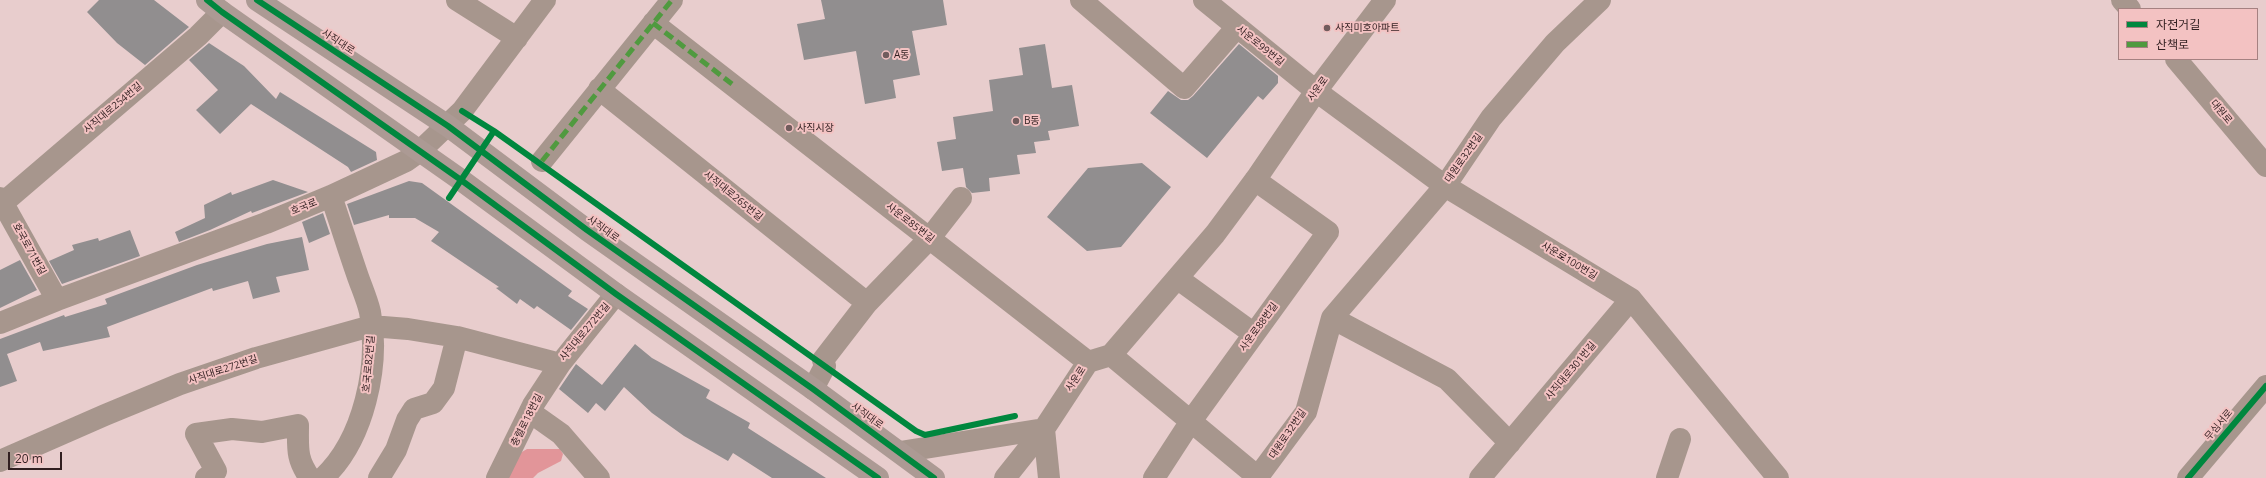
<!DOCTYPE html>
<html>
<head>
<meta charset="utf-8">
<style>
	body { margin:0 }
	#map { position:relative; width:2266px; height:478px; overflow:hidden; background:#e8cdcd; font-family:"Open Sans","Noto Sans KR",sans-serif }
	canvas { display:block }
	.legend { position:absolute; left:2118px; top:8px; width:140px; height:52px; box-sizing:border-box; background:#f3c2c2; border:1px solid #a58181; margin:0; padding:5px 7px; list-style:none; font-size:12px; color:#311f20 }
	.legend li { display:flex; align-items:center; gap:8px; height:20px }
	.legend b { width:20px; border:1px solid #a58181 }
	.scale { position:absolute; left:8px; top:452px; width:54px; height:18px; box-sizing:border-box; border:2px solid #311f20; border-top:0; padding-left:5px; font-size:12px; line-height:14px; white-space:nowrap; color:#311f20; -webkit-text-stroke:3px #f3c2c2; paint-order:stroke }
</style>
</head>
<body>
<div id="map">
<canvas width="2266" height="478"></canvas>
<ul class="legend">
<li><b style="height:5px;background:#00873e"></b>자전거길</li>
<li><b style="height:5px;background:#509a3f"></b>산책로</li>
</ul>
<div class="scale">20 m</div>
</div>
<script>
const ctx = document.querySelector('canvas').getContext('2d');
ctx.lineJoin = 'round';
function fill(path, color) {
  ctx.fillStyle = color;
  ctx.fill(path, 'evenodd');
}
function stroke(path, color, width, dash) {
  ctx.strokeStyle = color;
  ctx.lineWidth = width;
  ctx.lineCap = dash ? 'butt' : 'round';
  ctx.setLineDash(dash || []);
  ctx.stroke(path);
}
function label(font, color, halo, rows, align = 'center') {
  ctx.font = font + ' "Open Sans","Noto Sans KR",sans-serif';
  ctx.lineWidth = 4;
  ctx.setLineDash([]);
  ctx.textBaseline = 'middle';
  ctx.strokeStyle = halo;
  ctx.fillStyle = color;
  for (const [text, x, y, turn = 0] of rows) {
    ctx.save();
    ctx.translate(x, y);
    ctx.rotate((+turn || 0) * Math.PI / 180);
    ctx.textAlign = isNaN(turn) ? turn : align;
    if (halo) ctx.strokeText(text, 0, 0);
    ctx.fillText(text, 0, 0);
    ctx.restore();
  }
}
const forest = new Path2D(`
	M 527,449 L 560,449 L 563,454 L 561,461 L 538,473 L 533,478 L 505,478 L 515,456 Z`);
const building = new Path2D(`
	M 99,0 L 154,0 L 189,27 L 145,65 L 117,43 L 87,12 Z
	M 821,0 L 943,0 L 947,25 L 912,31 L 920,75 L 893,80 L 896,98 L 865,104 L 856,51 L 804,60 L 797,24 L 825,19 Z
	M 209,43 L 244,66 L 276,99 L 280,92 L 376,152 L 377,160 L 351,172 L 348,167 L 251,104 L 220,134 L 196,110 L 218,90 L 189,60 Z
	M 1045,44 L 1052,88 L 1072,85 L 1079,126 L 1048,131 L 1050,140 L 1034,142 L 1036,153 L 1017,155 L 1020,174 L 989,178 L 990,191 L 972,193 L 966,187 L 963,168 L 942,171 L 937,142 L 956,139 L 953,117 L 993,111 L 989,80 L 1023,75 L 1019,48 Z
	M 1239,44 L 1278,76 L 1278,83 L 1263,100 L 1258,96 L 1207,158 L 1150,113 L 1168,91 L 1181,100 L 1188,100 L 1193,96 Z
	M 1142,163 L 1171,187 L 1121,247 L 1087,251 L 1047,217 L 1088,168 Z
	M 273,180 L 308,192 L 252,213 L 251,211 L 210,230 L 179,242 L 175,232 L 205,218 L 204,205 L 231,192 L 232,195 Z
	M 409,181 L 422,183 L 572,291 L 568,296 L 588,309 L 571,330 L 537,306 L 534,309 L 520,299 L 517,304 L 496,288 L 499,287 L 431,241 L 439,232 L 415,218 L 389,218 L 389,215 L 354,225 L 347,204 Z
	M 323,213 L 330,234 L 309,243 L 302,222 Z
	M 130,230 L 140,256 L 62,284 L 49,261 L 74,250 L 72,245 L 98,238 L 99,241 Z
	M 302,237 L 309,270 L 276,277 L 280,292 L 253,299 L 248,281 L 213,291 L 212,288 L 107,327 L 110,337 L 43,351 L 40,342 L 7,354 L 17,381 L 0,387 L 0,339 L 64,315 L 65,317 L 107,304 L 105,299 L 197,265 L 267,244 Z
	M 20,260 L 37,290 L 0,308 L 0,270 Z
	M 635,344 L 652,358 L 710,390 L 706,398 L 750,423 L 748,428 L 826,478 L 772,478 L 733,453 L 728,461 L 684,436 L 652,413 L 624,387 L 605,411 L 596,403 L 588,413 L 559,389 L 576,364 L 602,385 Z`);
const minor = new Path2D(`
	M 457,0 L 517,38
	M 1081,0 L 1184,88 L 1237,27
	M 1204,0 L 1316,91 L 1445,186 L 1631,299 L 1778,478
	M 2122,0 L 2130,9
	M 653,23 L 1088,362
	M 2176,59 L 2266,166
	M 599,89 L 867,303
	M 542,161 L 672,0
	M 0,198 L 57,300
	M 3,203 L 198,36 L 222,12
	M 1177,278 L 1254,334
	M 1332,318 L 1447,379 L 1510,443
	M 0,323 L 57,300 L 266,223 L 331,196 L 406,161 L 420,151 L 462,111 L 545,0
	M 1111,355 L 1259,478
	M 813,389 L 825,366 L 823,360 L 867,303 L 929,239 L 961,198
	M 530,412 L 561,434 L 599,478
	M 1044,429 L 1049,478
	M 900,452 L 1044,429
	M 0,461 L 105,415 L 180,384 L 256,358 L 371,326 L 408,329 L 457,337 L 560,364 L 616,294
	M 206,478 L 216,471 L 196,434 L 232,429 L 262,432 L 298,425 C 298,448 296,459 310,478
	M 323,478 C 364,440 380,365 370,312 C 367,299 361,286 357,274 C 348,248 340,222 331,196
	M 379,478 L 396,450 L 407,420 L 414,409 L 433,403 L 444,388 L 457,337
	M 497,478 L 533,405 L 560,364
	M 1005,478 L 1044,429 L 1088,362 L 1111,355 L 1215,234 L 1258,176 L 1316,91 L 1385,0
	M 1154,478 L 1191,421 L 1328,232 L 1255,180
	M 1257,478 L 1306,412 L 1332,318 L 1445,186 L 1491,118 L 1555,43 L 1600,0
	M 1480,478 L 1631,299
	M 1667,478 L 1680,439
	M 2188,478 L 2266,386`);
const major = new Path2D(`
	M 207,0 L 222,12 L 461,180 L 616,294 L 878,478
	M 257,0 L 448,126 L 587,230 L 813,389 L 934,478`);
const quiet = new Path2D(`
	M 653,23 L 732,84
	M 542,161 L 672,0`);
const cycleway = new Path2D(`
	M 207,0 L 222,12 L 461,180 L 616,294 L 878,478
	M 257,0 L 448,126 L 587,230 L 813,389 L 934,478
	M 462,111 L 494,131 L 916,431 L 925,435 L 1015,416
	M 449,198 L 494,131
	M 2188,478 L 2266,386`);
const markers = [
	[1327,28,4,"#715c5d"],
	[886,55,4,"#715c5d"],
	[1016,121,4,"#715c5d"],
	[789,128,4,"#715c5d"]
];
const poiNames = [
	["사직미호아파트",1335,28],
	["A동",894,55],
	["B동",1024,121],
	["사직시장",797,128]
];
const streetNames = [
	["사직대로",338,42,33],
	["사운로99번길",1260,46,39],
	["사운로",1318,89,-54],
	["사직대로254번길",113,108,-40],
	["대원로",2221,112,50],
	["대원로32번길",1464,158,-55],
	["사직대로265번길",733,196,39],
	["호국로",304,207,-22],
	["사운로85번길",910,223,38],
	["사직대로",603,229,36],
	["호국로71번길",29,249,61],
	["사운로100번길",1569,261,31],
	["사운로88번길",1259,327,-54],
	["사직대로272번길",585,332,-50],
	["호국로82번길",369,364,-85],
	["사직대로272번길",223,370,-18],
	["사직대로301번길",1571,371,-50],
	["사운로",1076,379,-57],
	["사직대로",867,416,36],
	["충렬로18번길",527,420,-63],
	["무심서로",2219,425,-50],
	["대원로32번길",1288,434,-56]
];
fill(forest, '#e29599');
fill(building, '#918e8f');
stroke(minor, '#a7968d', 22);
stroke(major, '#ac9a94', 22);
stroke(quiet, '#509a3f', 5, [10, 5]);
stroke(cycleway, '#00873e', 6);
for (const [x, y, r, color] of markers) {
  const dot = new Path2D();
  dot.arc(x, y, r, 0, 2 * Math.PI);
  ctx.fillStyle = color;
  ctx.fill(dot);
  stroke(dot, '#f3c2c2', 1.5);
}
label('10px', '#311f20', '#f3c2c2', poiNames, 'left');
label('10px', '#311f20', '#f3c2c2', streetNames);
</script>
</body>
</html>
